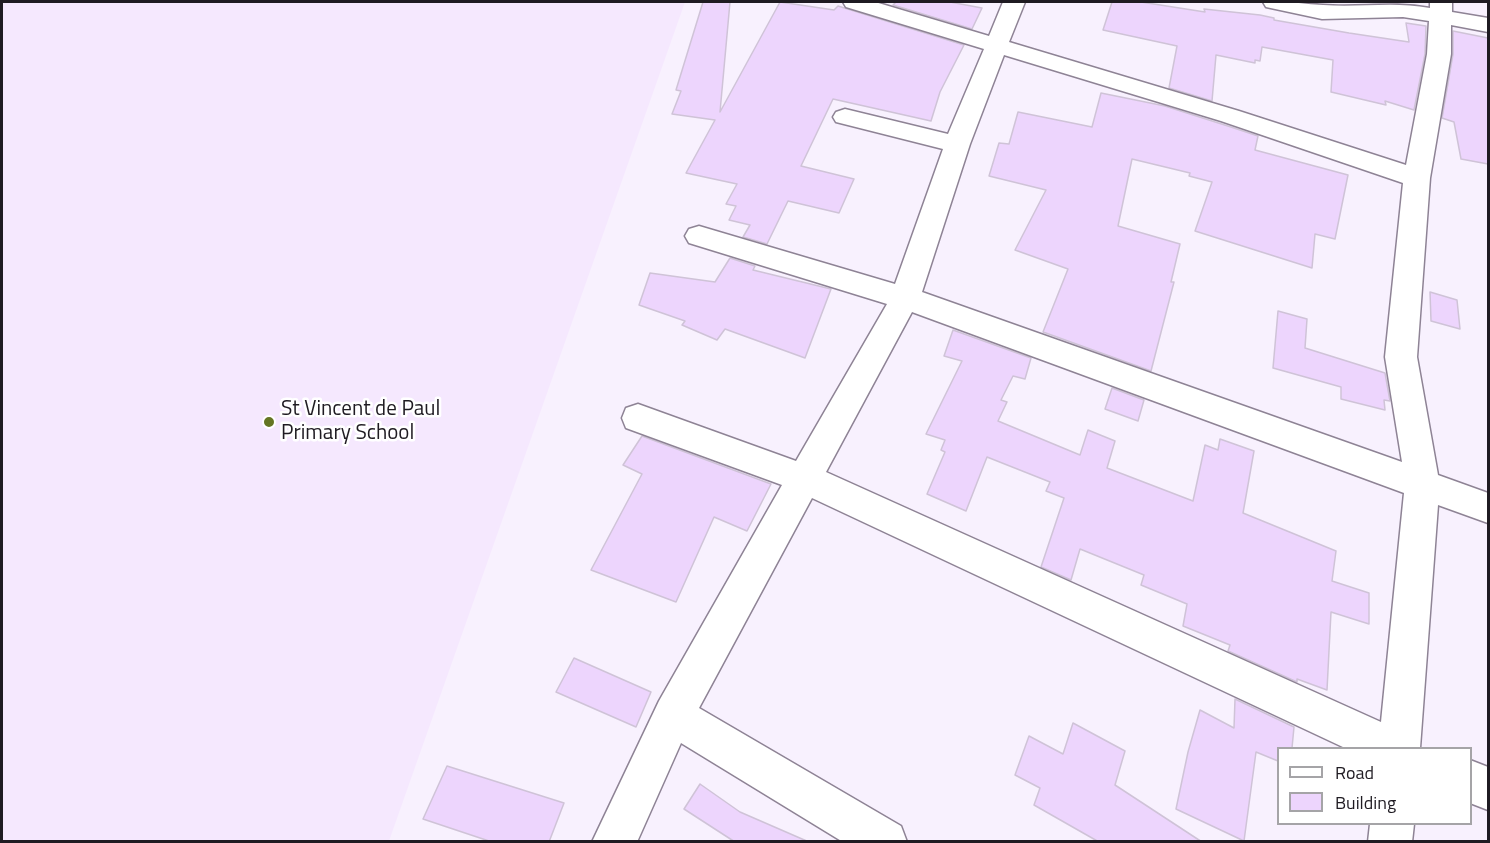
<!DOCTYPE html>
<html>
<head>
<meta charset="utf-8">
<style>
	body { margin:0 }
	#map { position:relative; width:1490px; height:843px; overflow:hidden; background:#f8f1fe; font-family:"Titillium Web",sans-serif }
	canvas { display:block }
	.frame { position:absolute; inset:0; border:3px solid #1f1b22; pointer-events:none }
	.legend { position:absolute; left:1277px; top:747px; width:195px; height:78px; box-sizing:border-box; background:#fff; border:2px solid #a5a4a7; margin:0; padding:8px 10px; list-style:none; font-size:18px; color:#1f1b22 }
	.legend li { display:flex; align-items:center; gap:12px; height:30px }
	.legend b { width:30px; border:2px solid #a5a4a7 }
</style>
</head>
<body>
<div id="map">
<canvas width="1490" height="843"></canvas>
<div class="frame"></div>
<ul class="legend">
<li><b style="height:8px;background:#fff"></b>Road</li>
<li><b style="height:16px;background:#edd5fd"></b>Building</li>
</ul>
</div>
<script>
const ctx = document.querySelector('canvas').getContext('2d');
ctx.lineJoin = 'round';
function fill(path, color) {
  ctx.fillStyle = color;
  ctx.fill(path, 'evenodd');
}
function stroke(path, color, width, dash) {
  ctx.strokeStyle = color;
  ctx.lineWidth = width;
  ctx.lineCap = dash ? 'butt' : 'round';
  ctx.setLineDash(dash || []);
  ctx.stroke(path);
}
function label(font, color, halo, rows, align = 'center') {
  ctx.font = font + ' "Titillium Web",sans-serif';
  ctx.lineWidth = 5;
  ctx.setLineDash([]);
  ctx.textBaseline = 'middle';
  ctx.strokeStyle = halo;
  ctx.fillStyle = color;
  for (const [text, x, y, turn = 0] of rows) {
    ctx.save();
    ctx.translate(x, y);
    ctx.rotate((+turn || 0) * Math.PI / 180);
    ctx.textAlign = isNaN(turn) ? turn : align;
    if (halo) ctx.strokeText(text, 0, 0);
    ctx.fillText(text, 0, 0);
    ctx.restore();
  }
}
const built = new Path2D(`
	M 2,2 L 685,2 L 389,841 L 2,841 Z`);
const building = new Path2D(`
	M 703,2 L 730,2 L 720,112 L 780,2 L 834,10 L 838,6 L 964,45 L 940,92 L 931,121 L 833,99 L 801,166 L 854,179 L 839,213 L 788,201 L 767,244 L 743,237 L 750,225 L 729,220 L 736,206 L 726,204 L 737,184 L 686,173 L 715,120 L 672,114 L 681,91 L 676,90 Z
	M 896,2 L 950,2 L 982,8 L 972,29 L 893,5 Z
	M 1112,2 L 1141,2 L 1205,12 L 1204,9 L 1260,15 L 1274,18 L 1274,20 L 1349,33 L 1409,42 L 1406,23 L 1426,26 L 1425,54 L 1414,110 L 1385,101 L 1386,105 L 1331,92 L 1333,60 L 1262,47 L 1260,61 L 1255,60 L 1255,63 L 1216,55 L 1212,101 L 1169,88 L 1177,46 L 1103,30 Z
	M 1453,31 L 1488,38 L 1488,164 L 1461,159 L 1454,122 L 1442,118 L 1453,54 Z
	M 1101,93 L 1165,106 L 1231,127 L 1258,136 L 1255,150 L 1348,175 L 1335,239 L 1315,234 L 1312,268 L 1195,231 L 1212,182 L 1189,176 L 1190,173 L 1132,159 L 1118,226 L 1180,244 L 1171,282 L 1174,282 L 1151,371 L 1043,332 L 1068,269 L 1015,250 L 1046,190 L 989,176 L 999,143 L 1009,144 L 1018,112 L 1092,127 Z
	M 730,258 L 755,266 L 753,270 L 831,289 L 805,358 L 725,329 L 717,340 L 682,325 L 685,321 L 639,305 L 650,273 L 715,282 Z
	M 1430,292 L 1457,300 L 1460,329 L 1431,321 Z
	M 1278,311 L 1307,319 L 1305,348 L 1385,373 L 1390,401 L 1384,400 L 1385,410 L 1341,399 L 1341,387 L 1273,368 Z
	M 953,330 L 1031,358 L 1025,379 L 1013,376 L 1001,400 L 1007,402 L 998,421 L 1080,455 L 1088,430 L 1115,441 L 1107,468 L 1193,501 L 1205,445 L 1218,450 L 1220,439 L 1254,451 L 1243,513 L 1336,551 L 1332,581 L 1369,593 L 1369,624 L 1331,612 L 1327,690 L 1297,679 L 1297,682 L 1228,651 L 1230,645 L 1183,626 L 1187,604 L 1141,585 L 1144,575 L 1080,549 L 1071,580 L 1041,567 L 1064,498 L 1046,491 L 1050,482 L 987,457 L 966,511 L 927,494 L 945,452 L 941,450 L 945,440 L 926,434 L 962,361 L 944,356 Z
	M 1112,388 L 1144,400 L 1138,421 L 1105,409 Z
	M 642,436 L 771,484 L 747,531 L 714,517 L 676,602 L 591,570 L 642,474 L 623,465 Z
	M 574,658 L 651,692 L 636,727 L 556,692 Z
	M 1235,699 L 1294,727 L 1292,748 L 1278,748 L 1278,761 L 1256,752 L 1244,841 L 1176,809 L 1188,752 L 1200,710 L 1234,728 Z
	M 1073,723 L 1125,751 L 1115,785 L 1202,842 L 1099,842 L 1034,805 L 1040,788 L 1015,775 L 1029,736 L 1063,754 Z
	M 447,766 L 564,803 L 549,842 L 492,842 L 423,819 Z
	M 700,784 L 740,812 L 809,842 L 735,842 L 684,809 Z`);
const street = new Path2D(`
	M 843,2 L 875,2 L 989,36 L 1003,2 L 1025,2 L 1009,42 L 1239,111 L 1406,165 L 1427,54 L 1429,21 L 1403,17 L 1322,19 L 1266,7 L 1263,2 C 1283,0 1303,4 1323,5 C 1360,8 1391,1 1430,8 L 1430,2 L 1452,2 L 1452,12 L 1488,18 L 1488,32 L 1451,25 L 1451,54 L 1430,178 L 1417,357 L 1438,475 L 1488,493 L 1488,523 L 1438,505 L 1420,748 L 1345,748 L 812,498 L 699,708 L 901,826 L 907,842 L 843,842 L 681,743 L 637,842 L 592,842 L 659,701 L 782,485 L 626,428 L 622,418 L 626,408 L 638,404 L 796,461 L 887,304 L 689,243 L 685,236 L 689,229 L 699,226 L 895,284 L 943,149 L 836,122 L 833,117 L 836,112 L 845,109 L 948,134 L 984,49 L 846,7 ZM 1004,55 L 1221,121 L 1403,183 L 1385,357 L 1402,462 L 922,292 L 970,144 ZM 912,312 L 1404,493 L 1381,722 L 826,472 Z
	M 1470,760 L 1488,767 L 1488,810 L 1470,803 Z
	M 1370,824 L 1414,824 L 1412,842 L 1368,842 Z`);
const markers = [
	[269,422,6,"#647523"]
];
const poiNames = [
	["St Vincent de Paul",281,410],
	["Primary School",281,434]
];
fill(built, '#f5e8fe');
fill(building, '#edd5fd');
stroke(building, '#cfc3d7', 1.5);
stroke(street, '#8e8395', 3);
fill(street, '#fff');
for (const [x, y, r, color] of markers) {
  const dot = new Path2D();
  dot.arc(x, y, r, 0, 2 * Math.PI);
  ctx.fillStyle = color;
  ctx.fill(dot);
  stroke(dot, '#fff', 2);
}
label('21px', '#1f1b22', '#fff', poiNames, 'left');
</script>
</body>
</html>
